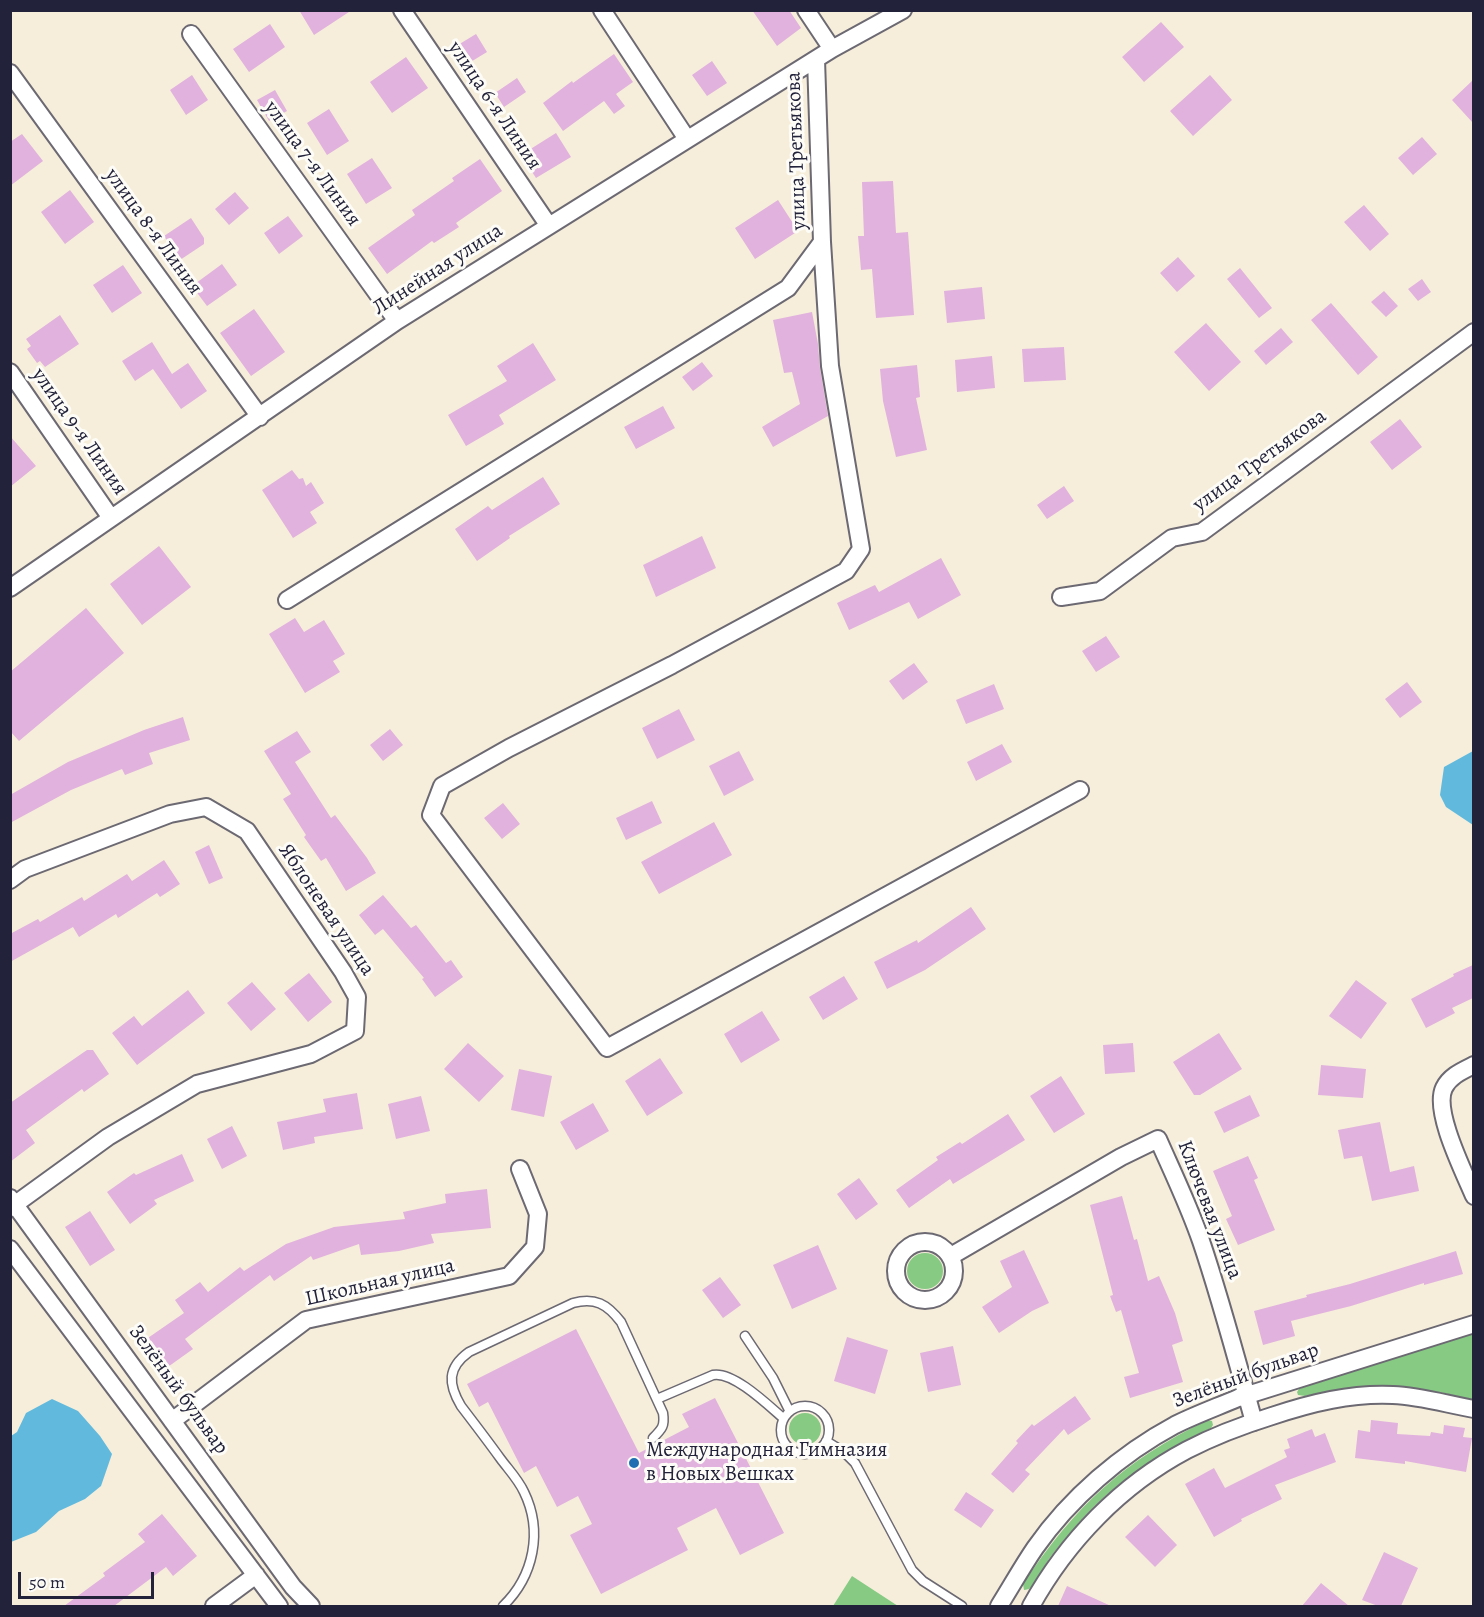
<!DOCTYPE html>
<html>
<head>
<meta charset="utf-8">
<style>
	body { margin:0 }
	#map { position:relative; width:1484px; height:1617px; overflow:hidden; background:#f6eedb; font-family:Alegreya,serif }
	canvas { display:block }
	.frame { position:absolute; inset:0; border:12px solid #22223b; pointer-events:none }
	.scale { position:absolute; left:18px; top:1572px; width:136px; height:27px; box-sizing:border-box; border:3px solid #22223b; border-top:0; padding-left:8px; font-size:18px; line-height:21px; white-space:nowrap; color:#22223b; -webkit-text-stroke:4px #fdfcf7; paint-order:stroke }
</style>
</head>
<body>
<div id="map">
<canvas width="1484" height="1617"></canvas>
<div class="frame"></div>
<div class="scale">50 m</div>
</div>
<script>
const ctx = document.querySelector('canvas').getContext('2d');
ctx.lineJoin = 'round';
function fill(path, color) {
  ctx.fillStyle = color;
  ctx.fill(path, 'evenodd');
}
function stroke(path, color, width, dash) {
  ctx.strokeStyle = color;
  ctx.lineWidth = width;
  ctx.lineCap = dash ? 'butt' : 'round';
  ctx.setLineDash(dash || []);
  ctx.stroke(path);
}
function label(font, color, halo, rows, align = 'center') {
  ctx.font = font + ' Alegreya,serif';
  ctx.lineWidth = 6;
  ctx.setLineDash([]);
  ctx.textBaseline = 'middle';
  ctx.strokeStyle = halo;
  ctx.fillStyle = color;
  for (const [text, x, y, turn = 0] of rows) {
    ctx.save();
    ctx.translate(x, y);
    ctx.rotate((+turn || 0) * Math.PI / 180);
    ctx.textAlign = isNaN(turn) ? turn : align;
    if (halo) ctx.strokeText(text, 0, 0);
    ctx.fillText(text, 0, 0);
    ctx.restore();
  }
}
const green = new Path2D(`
	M907 1271a18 18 0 1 1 36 0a18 18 0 1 1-36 0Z
	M 1473,1333 L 1473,1400 L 1444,1393 L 1392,1386 L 1341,1389 L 1305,1396 L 1298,1395 L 1297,1392 L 1299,1389 L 1304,1387 Z
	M789 1429a16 16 0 1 1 32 0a16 16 0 1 1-32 0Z
	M 1208,1420 L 1212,1421 L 1213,1425 L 1211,1428 C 1159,1453 1109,1485 1072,1531 C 1064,1540 1056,1549 1049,1559 C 1043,1568 1038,1578 1032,1586 C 1028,1590 1029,1589 1024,1590 L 1023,1584 C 1074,1507 1124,1460 1208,1420 Z
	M 852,1576 L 898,1606 L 833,1606 Z`);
const water = new Path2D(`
	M 1473,751 L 1473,825 L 1446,807 L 1440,795 L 1444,767 Z
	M 52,1399 L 78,1411 L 100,1436 L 112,1454 L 101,1486 L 85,1499 L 59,1511 L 36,1532 L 11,1542 L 11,1436 L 17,1432 L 26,1413 Z`);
const building = new Path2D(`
	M 299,10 L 352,10 L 314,35 Z
	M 752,10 L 789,10 L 801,28 L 777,46 Z
	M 1161,22 L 1184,47 L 1144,82 L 1122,57 Z
	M 270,24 L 285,47 L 249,72 L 233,49 Z
	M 476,34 L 487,52 L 464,66 L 453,48 Z
	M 614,54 L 633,82 L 616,94 L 625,106 L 614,114 L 604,101 L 563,131 L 543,103 L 572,81 L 573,83 Z
	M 406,57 L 428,88 L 392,113 L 370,82 Z
	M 712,61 L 727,83 L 707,96 L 692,75 Z
	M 192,75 L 208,100 L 186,115 L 170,90 Z
	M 1210,75 L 1232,100 L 1193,136 L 1170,111 Z
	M 517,78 L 526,92 L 504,107 L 495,93 Z
	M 1473,80 L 1473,123 L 1452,100 Z
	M 275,90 L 287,111 L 269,121 L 257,100 Z
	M 329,109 L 349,141 L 327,155 L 307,123 Z
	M 556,133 L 571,157 L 536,178 L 521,155 Z
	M 22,134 L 43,161 L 10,186 L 10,142 Z
	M 1422,137 L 1437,154 L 1413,175 L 1398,158 Z
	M 372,158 L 392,188 L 366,204 L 347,174 Z
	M 480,159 L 502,191 L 456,223 L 459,227 L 434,243 L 432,241 L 387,274 L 368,248 L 415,215 L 412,210 L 454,181 L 452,178 Z
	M 893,181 L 896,233 L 908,232 L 914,315 L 876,318 L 872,269 L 861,270 L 858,236 L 864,236 L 862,182 Z
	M 70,190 L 94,222 L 65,244 L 41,212 Z
	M 235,192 L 249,208 L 229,225 L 215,209 Z
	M 778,200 L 798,231 L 755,259 L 735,228 Z
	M 1364,205 L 1389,234 L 1370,251 L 1344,222 Z
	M 288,216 L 303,236 L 279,254 L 264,233 Z
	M 191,218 L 204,238 L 204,244 L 180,260 L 164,236 Z
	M 1178,257 L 1195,276 L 1177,292 L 1160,273 Z
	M 222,264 L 237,285 L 207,306 L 192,286 Z
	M 123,265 L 142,293 L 112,313 L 93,285 Z
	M 1240,268 L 1272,308 L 1259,318 L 1227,279 Z
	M 1422,279 L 1431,292 L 1418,301 L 1408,289 Z
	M 982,287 L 985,319 L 947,323 L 944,291 Z
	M 1384,291 L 1398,306 L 1386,317 L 1371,302 Z
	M 1331,303 L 1378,357 L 1358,375 L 1311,320 Z
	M 254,309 L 285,352 L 251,376 L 220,333 Z
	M 812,312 L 818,344 L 820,368 L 828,416 L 773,447 L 762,427 L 800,404 L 792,372 L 784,373 L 773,320 Z
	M 60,315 L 79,344 L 45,367 L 40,361 L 37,363 L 27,349 L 31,346 L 26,339 Z
	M 1206,323 L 1241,362 L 1209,391 L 1174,352 Z
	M 1281,328 L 1293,342 L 1266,365 L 1254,351 Z
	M 152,342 L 172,374 L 188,363 L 207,391 L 181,409 L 153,369 L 135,381 L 122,361 Z
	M 533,343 L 556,380 L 499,415 L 504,424 L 466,446 L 448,415 L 507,381 L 497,366 Z
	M 1064,347 L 1066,380 L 1024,382 L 1022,349 Z
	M 992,356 L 995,388 L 957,392 L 955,360 Z
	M 702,362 L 713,376 L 693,391 L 682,377 Z
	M 917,365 L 920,397 L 916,398 L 927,450 L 896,457 L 883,401 L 880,369 Z
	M 663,406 L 675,428 L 636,449 L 624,427 Z
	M 1400,419 L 1422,447 L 1392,470 L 1370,442 Z
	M 10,436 L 36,466 L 10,487 Z
	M 292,470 L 299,479 L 303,478 L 306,486 L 311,482 L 324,503 L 310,512 L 317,523 L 293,538 L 262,490 Z
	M 543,477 L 560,504 L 509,536 L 510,538 L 477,561 L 455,529 L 488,506 L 492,510 Z
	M 1064,486 L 1074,501 L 1047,519 L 1037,505 Z
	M 702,536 L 716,568 L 656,597 L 643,565 Z
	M 159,546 L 191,587 L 142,625 L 110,584 Z
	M 941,558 L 961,595 L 918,619 L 909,602 L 849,630 L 837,603 L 875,585 L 879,592 Z
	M 86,608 L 124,653 L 19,741 L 10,731 L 10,672 Z
	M 295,618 L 304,632 L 324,620 L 345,654 L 333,661 L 340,672 L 305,693 L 269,634 Z
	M 1106,636 L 1120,657 L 1096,672 L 1082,651 Z
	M 914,663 L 928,682 L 903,700 L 889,681 Z
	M 1407,682 L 1422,702 L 1400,718 L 1385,699 Z
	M 994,684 L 1004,709 L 966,724 L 956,700 Z
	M 679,709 L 695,740 L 657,759 L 642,728 Z
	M 183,717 L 190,740 L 149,753 L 153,764 L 125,775 L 122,769 L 71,790 L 10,823 L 10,795 L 68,762 L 144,730 Z
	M 390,729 L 403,745 L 383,761 L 370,745 Z
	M 297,731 L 311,752 L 295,762 L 331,818 L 335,815 L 367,858 L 376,873 L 346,891 L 326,858 L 321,861 L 304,837 L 306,835 L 283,799 L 291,794 L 264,751 Z
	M 1002,744 L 1012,762 L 976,781 L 967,762 Z
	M 739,751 L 754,780 L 724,796 L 709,766 Z
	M 652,801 L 662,823 L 626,840 L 616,818 Z
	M 503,803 L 520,824 L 502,839 L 484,818 Z
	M 714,822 L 732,855 L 659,894 L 641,862 Z
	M 209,845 L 223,878 L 209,884 L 195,852 Z
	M 164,860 L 180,884 L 160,897 L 157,893 L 118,918 L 116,914 L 79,937 L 73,927 L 10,962 L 10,934 L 38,919 L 40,922 L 82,897 L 84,901 L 127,874 L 132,881 Z
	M 383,895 L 411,928 L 416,925 L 446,963 L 451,960 L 463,977 L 435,997 L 422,979 L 424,978 L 383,929 L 375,935 L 359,915 Z
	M 971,907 L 986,929 L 925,970 L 887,989 L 874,962 L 917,940 L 918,943 Z
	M 1473,965 L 1473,998 L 1452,1008 L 1455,1013 L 1426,1028 L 1411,999 L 1454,976 L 1453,974 Z
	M 309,973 L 332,1002 L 308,1022 L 284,993 Z
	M 844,976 L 858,999 L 823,1020 L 809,997 Z
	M 1356,980 L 1387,1003 L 1361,1039 L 1329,1016 Z
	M 252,982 L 276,1009 L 251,1031 L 227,1003 Z
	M 188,990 L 205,1013 L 137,1065 L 112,1033 L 134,1016 L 142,1026 Z
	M 762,1011 L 780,1040 L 741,1063 L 724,1034 Z
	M 1219,1033 L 1242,1069 L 1200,1095 L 1194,1095 L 1173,1062 Z
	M 468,1043 L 504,1076 L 479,1102 L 444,1069 Z
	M 1133,1043 L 1135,1072 L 1105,1074 L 1103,1045 Z
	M 87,1050 L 93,1050 L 109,1074 L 84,1092 L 82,1089 L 26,1130 L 35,1143 L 10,1162 L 10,1103 Z
	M 660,1058 L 683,1093 L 647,1116 L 625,1081 Z
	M 1321,1065 L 1366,1069 L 1363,1098 L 1318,1095 Z
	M 519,1069 L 552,1076 L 544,1117 L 511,1110 Z
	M 1061,1076 L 1085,1114 L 1054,1133 L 1030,1096 Z
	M 357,1093 L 363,1129 L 314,1137 L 315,1143 L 283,1150 L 277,1122 L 326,1112 L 323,1099 Z
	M 1250,1095 L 1260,1116 L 1224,1133 L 1214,1112 Z
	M 421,1096 L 430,1131 L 396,1139 L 388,1104 Z
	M 593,1103 L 609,1131 L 576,1150 L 560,1122 Z
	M 1008,1114 L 1025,1140 L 953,1184 L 950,1179 L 909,1208 L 896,1190 L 938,1160 L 936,1157 L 960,1142 L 962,1144 Z
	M 1380,1122 L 1390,1172 L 1414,1166 L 1419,1191 L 1372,1201 L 1362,1156 L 1344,1159 L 1338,1130 Z
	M 232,1126 L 247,1156 L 222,1169 L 207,1139 Z
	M 182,1154 L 194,1181 L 154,1200 L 157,1204 L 130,1224 L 107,1192 L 134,1173 L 136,1175 Z
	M 1248,1156 L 1258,1178 L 1254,1180 L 1275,1230 L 1238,1245 L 1226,1219 L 1232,1216 L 1213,1171 Z
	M 859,1178 L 878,1204 L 856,1220 L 837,1194 Z
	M 487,1189 L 491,1228 L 431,1234 L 434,1243 L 399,1251 L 361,1255 L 359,1244 L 313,1260 L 311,1256 L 274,1281 L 270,1275 L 185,1339 L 193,1349 L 165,1369 L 145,1340 L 184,1313 L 175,1300 L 200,1282 L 208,1292 L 240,1267 L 244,1271 L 286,1244 L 334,1227 L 405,1219 L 403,1212 L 446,1203 L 445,1194 Z
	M 1122,1196 L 1134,1240 L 1137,1239 L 1148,1281 L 1159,1276 L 1175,1313 L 1183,1341 L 1172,1345 L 1183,1382 L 1130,1398 L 1124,1377 L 1139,1373 L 1121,1310 L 1116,1312 L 1110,1296 L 1113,1295 L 1090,1205 Z
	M 90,1211 L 115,1250 L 90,1266 L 65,1227 Z
	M 818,1245 L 837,1289 L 792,1309 L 773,1265 Z
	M 1024,1250 L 1049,1303 L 1032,1311 L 999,1333 L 982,1307 L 1012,1287 L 1000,1261 Z
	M 1456,1251 L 1463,1274 L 1424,1285 L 1424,1283 L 1351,1306 L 1291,1321 L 1295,1336 L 1263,1345 L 1254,1311 L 1307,1297 L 1306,1295 L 1350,1284 Z
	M 720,1277 L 741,1305 L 723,1318 L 702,1290 Z
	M 576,1329 L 639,1453 L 689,1427 L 682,1414 L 715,1398 L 784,1533 L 740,1555 L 716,1508 L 677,1528 L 688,1550 L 601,1594 L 570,1535 L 592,1524 L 578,1496 L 557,1507 L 536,1466 L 524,1473 L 488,1402 L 479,1407 L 467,1384 Z
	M 847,1337 L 888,1350 L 875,1394 L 834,1381 Z
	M 953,1346 L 961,1385 L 928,1392 L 920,1353 Z
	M 1075,1396 L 1091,1419 L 1068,1435 L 1064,1429 L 1025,1470 L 1030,1474 L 1013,1493 L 991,1474 L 1018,1443 L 1016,1441 L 1032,1424 L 1034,1426 Z
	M 1371,1420 L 1398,1423 L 1397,1434 L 1430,1436 L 1431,1432 L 1443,1434 L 1444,1425 L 1465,1428 L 1463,1437 L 1472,1438 L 1466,1472 L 1405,1461 L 1405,1464 L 1355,1458 L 1358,1430 L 1370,1432 Z
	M 1312,1429 L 1315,1437 L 1325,1433 L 1336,1462 L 1275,1485 L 1282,1499 L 1241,1519 L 1242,1521 L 1214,1537 L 1185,1484 L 1214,1468 L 1225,1488 L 1287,1457 L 1284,1450 L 1290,1448 L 1287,1439 Z
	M 966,1492 L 994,1510 L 981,1528 L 954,1510 Z
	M 162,1514 L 197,1556 L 173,1576 L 166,1567 L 114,1606 L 64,1606 L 105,1576 L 103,1573 L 145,1542 L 138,1534 Z
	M 1148,1515 L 1177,1545 L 1155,1567 L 1125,1537 Z
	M 1384,1552 L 1418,1568 L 1401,1606 L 1378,1606 L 1362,1600 Z
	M 1321,1583 L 1349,1606 L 1302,1606 Z
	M 1067,1586 L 1111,1606 L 1058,1606 Z`);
const lane = new Path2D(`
	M 745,1336 L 773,1378 L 789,1410
	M 657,1399 L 713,1375 C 733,1371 768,1405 783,1418
	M781 1430a24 24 0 1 1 48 0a24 24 0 1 1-48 0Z
	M 826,1441 L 844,1452 L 855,1463 L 912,1570 L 923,1581 L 962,1606
	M 503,1606 C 534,1576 543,1531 524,1492 C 518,1479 508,1469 500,1458 C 487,1440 474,1423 461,1406 C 448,1384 447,1368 469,1352 L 573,1303 C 595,1297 607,1304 621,1322 L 663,1413 C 665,1426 662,1429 653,1438`);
const street = new Path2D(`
	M 402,10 L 549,226
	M 602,10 L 687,139
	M 806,10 L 832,49
	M 191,34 L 397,321
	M 816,59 L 822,242 L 830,366 L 861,549 L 846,571 L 672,665 L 509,748 L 442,786 L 431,815 L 607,1048 L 1080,790
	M 10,73 L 260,417
	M 10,372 L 111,518
	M 10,588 L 397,321 L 832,49 L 903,10
	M 1061,597 L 1100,591 L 1172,538 L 1202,532 L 1474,332
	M 287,600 L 788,288 L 822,242
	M 10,880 L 25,869 L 170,814 L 206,807 L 247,831 L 343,972 L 357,997 L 355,1031 L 311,1054 L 197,1084 L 108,1137 L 10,1208
	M 1474,1065 C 1462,1071 1450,1076 1444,1088 C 1433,1111 1464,1172 1474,1196
	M 10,1198 L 293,1587 L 311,1606
	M896 1271a29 29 0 1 1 58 0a29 29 0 1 1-58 0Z
	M 10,1249 L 279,1606
	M 951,1256 L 1121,1157 L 1158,1139 C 1173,1173 1189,1206 1201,1241 C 1221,1300 1237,1361 1254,1422
	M 172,1421 L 306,1320 L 509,1276 L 535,1247 L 538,1214 L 520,1169
	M 214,1606 L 256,1575
	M 999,1606 C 1011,1587 1022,1567 1035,1548 C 1070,1498 1121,1454 1175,1425 C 1195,1415 1217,1407 1238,1398 L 1474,1324
	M 1031,1606 C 1067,1541 1121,1485 1187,1450 C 1214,1436 1243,1425 1272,1416 C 1311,1403 1351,1393 1393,1395 C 1420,1396 1446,1404 1474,1409`);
const markers = [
	[634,1463,6,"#1f6fb2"]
];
const streetNames = [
	["улица 6-я Линия",494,106,56],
	["улица Третьякова",797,151,-92],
	["улица 7-я Линия",312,164,54],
	["улица 8-я Линия",153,232,54],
	["Линейная улица",438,270,-33],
	["улица 9-я Линия",79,432,55],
	["улица Третьякова",1260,461,-36],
	["Яблоневая улица",326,910,56],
	["Ключевая улица",1209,1210,69],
	["Школьная улица",380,1283,-13],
	["Зелёный бульвар",1246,1376,-20],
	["Зелёный бульвар",178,1390,54]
];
const poiNames = [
	["Международная Гимназия",646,1451],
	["в Новых Вешках",646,1475]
];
fill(green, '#86ca84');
fill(water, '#61bade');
fill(building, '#e1b2dd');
stroke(lane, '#6c6973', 11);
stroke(street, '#6c6973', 20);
stroke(lane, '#fff', 8);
stroke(street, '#fff', 16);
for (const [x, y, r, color] of markers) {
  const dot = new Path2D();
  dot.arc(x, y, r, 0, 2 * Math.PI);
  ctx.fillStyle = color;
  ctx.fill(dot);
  stroke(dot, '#fdfcf7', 2);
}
label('21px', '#22223b', '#fdfcf7', streetNames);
label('21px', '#22223b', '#fdfcf7', poiNames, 'left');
</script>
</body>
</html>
